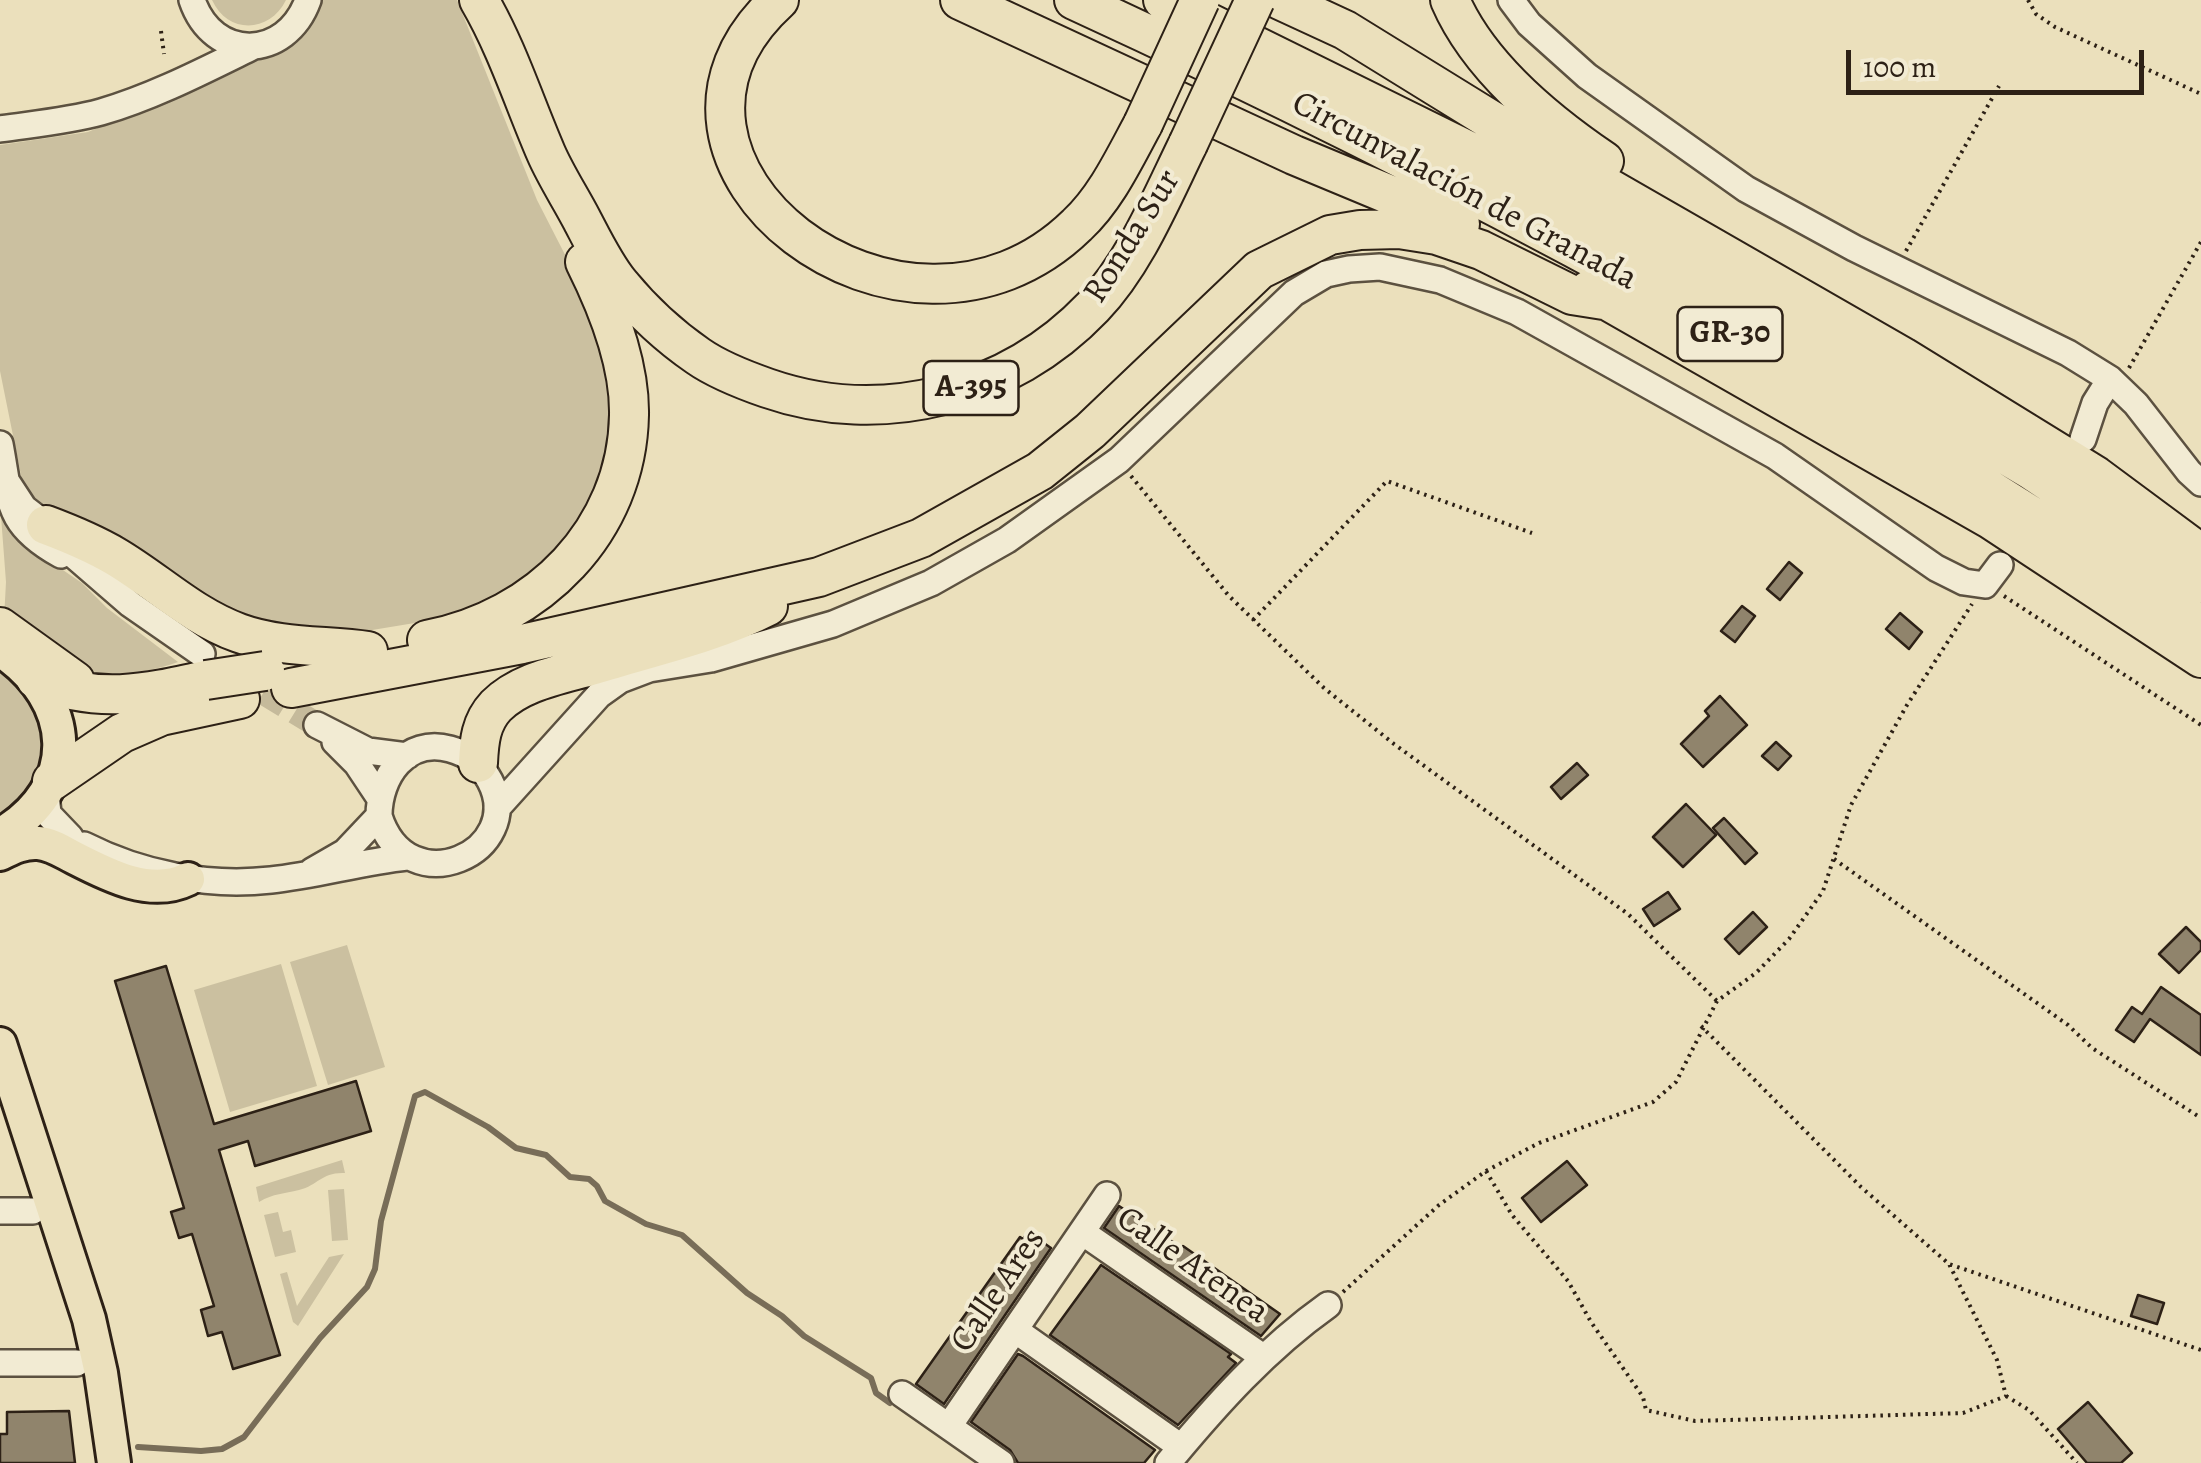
<!DOCTYPE html>
<html>
<head>
<meta charset="utf-8">
<style>
	body { margin:0 }
	#map { position:relative; width:2201px; height:1463px; overflow:hidden; background:#ebe0bc; font-family:Alegreya,serif }
	canvas { display:block }
	.scale { position:absolute; left:1846px; top:50px; width:298px; height:45px; box-sizing:border-box; border:5px solid #2d2116; border-top:0; padding-left:12px; font-size:30px; line-height:35px; white-space:nowrap; color:#2d2116; -webkit-text-stroke:8px #f2ebd3; paint-order:stroke }
</style>
</head>
<body>
<div id="map">
<canvas width="2201" height="1463"></canvas>
<div class="scale">100 m</div>
</div>
<script>
const ctx = document.querySelector('canvas').getContext('2d');
ctx.lineJoin = 'round';
function fill(path, color) {
  ctx.fillStyle = color;
  ctx.fill(path, 'evenodd');
}
function stroke(path, color, width, dash) {
  ctx.strokeStyle = color;
  ctx.lineWidth = width;
  ctx.lineCap = dash ? 'butt' : 'round';
  ctx.setLineDash(dash || []);
  ctx.stroke(path);
}
function label(font, color, halo, rows, align = 'center') {
  ctx.font = font + ' Alegreya,serif';
  ctx.lineWidth = 8;
  ctx.setLineDash([]);
  ctx.textBaseline = 'middle';
  ctx.strokeStyle = halo;
  ctx.fillStyle = color;
  for (const [text, x, y, turn = 0] of rows) {
    ctx.save();
    ctx.translate(x, y);
    ctx.rotate((+turn || 0) * Math.PI / 180);
    ctx.textAlign = isNaN(turn) ? turn : align;
    if (halo) ctx.strokeText(text, 0, 0);
    ctx.fillText(text, 0, 0);
    ctx.restore();
  }
}
const green = new Path2D(`
	M 212,0 L 286,0 C 270,33 228,35 212,0 Z
	M 322,0 L 457,0 L 537,200 L 600,323 L 616,418 L 606,469 L 586,515 L 546,563 L 507,594 L 445,618 L 348,634 L 236,620 L 33,503 L 24,490 L 0,371 L 0,145 L 88,132 L 181,93 L 243,62 L 275,56 L 299,41 L 316,18 Z
	M 0,503 L 54,564 L 82,583 L 107,608 L 178,662 C 149,672 106,681 77,668 C 52,656 28,635 4,619 L 6,582 Z
	M 0,669 L 22,685 L 41,717 L 44,757 L 27,797 L 0,818 Z
	M 347,945 L 385,1067 L 328,1085 L 290,962 Z
	M 281,964 L 317,1086 L 230,1112 L 194,990 Z
	M 342,1160 L 345,1173 C 321,1172 319,1185 299,1190 C 284,1194 274,1193 259,1202 L 256,1187 Z
	M 344,1189 L 348,1240 L 332,1241 L 328,1190 Z
	M 278,1212 L 283,1232 L 291,1230 L 296,1252 L 275,1257 L 264,1215 Z
	M 344,1254 L 298,1326 L 293,1322 L 280,1274 L 287,1272 L 297,1306 L 329,1257 Z`);
const stream = new Path2D(`
	M 138,1447 L 201,1451 L 222,1449 L 244,1437 L 320,1338 L 367,1287 L 375,1269 L 381,1221 L 415,1096 L 425,1092 L 488,1127 L 516,1148 L 546,1155 L 570,1177 L 589,1179 L 597,1186 L 605,1201 L 646,1224 L 682,1235 L 747,1293 L 782,1316 L 804,1336 L 871,1378 L 876,1393 L 890,1403`);
const building = new Path2D(`
	M 1789,562 L 1802,573 L 1780,600 L 1767,589 Z
	M 1742,606 L 1755,616 L 1735,642 L 1721,631 Z
	M 1900,613 L 1922,632 L 1909,649 L 1886,629 Z
	M 1720,696 L 1747,725 L 1703,767 L 1681,744 L 1709,716 L 1705,711 Z
	M 1776,742 L 1791,756 L 1778,770 L 1762,756 Z
	M 1577,763 L 1588,775 L 1561,799 L 1551,787 Z
	M 1686,804 L 1716,835 L 1683,867 L 1653,837 Z
	M 1724,818 L 1757,853 L 1745,864 L 1713,828 Z
	M 1668,892 L 1680,909 L 1654,926 L 1643,909 Z
	M 1753,912 L 1767,927 L 1739,954 L 1725,939 Z
	M 2186,927 L 2201,942 L 2201,950 L 2179,973 L 2159,954 Z
	M 166,966 L 214,1124 L 356,1081 L 371,1131 L 255,1166 L 248,1141 L 219,1150 L 280,1355 L 233,1369 L 222,1332 L 208,1336 L 201,1310 L 214,1306 L 192,1234 L 179,1238 L 171,1212 L 184,1208 L 115,981 Z
	M 2161,987 L 2201,1015 L 2201,1055 L 2150,1019 L 2134,1042 L 2116,1030 L 2132,1007 L 2142,1014 Z
	M 1567,1161 L 1587,1185 L 1541,1222 L 1522,1198 Z
	M 1119,1206 L 1182,1248 L 1183,1246 L 1280,1314 L 1261,1336 L 1104,1228 Z
	M 1028,1232 L 1051,1248 L 944,1404 L 916,1384 L 1020,1237 L 1023,1239 Z
	M 1101,1265 L 1231,1354 L 1228,1357 L 1236,1363 L 1178,1425 L 1050,1335 Z
	M 2138,1295 L 2164,1303 L 2157,1324 L 2131,1316 Z
	M 1018,1354 L 1023,1356 L 1155,1450 L 1144,1463 L 1018,1463 L 1010,1450 L 971,1422 Z
	M 2088,1402 L 2132,1453 L 2121,1463 L 2087,1463 L 2058,1429 Z
	M 69,1411 L 75,1463 L 0,1463 L 0,1434 L 7,1434 L 7,1412 Z`);
const minorTunnel = new Path2D(`
	M 232,673 L 317,725`);
const path = new Path2D(`
	M 2028,0 L 2036,14 L 2055,27 L 2201,94
	M 161,31 L 164,54
	M 1906,251 L 1999,86
	M 2129,368 L 2201,242
	M 1131,476 L 1229,596 L 1324,688 L 1394,744 L 1628,914 L 1717,1001
	M 2004,596 L 2201,725
	M 1253,620 L 1387,481 L 1532,533
	M 1834,859 L 2068,1025 L 2092,1048 L 2201,1118
	M 1701,1026 L 1861,1187 L 1949,1264 L 2201,1350
	M 1486,1171 L 1512,1215 L 1568,1281 L 1591,1322 L 1643,1397 L 1646,1410 L 1695,1421 L 1963,1413 L 2006,1396 L 1997,1360 L 1949,1264
	M 1343,1292 L 1439,1205 L 1486,1171 L 1539,1143 L 1653,1102 L 1676,1082 L 1717,1001 L 1756,973 L 1789,939 L 1823,891 L 1851,805 L 1907,705 L 1972,604
	M 2006,1396 L 2029,1410 L 2077,1463`);
const minor = new Path2D(`
	M 192,0 C 213,62 286,61 308,0
	M 1511,0 L 1529,24 L 1587,76 L 1746,189 L 1854,248 L 2068,353 L 2110,379 L 2136,404 L 2189,472 L 2201,483
	M 0,129 C 34,124 68,121 101,112 C 153,97 205,70 254,46
	M 2083,439 L 2095,403 L 2110,379
	M 0,444 C 11,501 5,524 61,555
	M 7,482 L 24,508 L 46,525 L 63,546 L 130,604 L 202,654
	M 317,725 L 368,751 L 407,756
	M 335,742 L 357,764 L 379,797
	M 46,793 L 48,814 L 70,837
	M 497,808 L 599,695 L 620,680 L 649,669 L 711,659 L 833,624 L 931,583 L 1007,540 L 1119,460 L 1294,293 L 1326,274 L 1349,269 L 1380,267 L 1440,280 L 1517,312 L 1775,456 L 1936,568 L 1964,582 L 1985,585 L 2000,565
	M 84,845 C 141,874 207,887 271,880 C 317,875 361,862 407,857
	M 312,871 L 345,852 L 379,816 C 379,777 406,737 450,749 C 469,754 481,764 490,781 C 527,851 408,907 379,816
	M 0,1211 L 33,1211
	M 1082,1232 L 1263,1357
	M 1015,1330 L 1181,1447
	M 0,1363 L 77,1363
	M 902,1394 L 1001,1463
	M 949,1426 L 1107,1195
	M 1168,1463 C 1216,1405 1266,1349 1328,1305`);
const major = new Path2D(`
	M 0,650 C 76,700 82,787 0,835
	M 0,854 C 12,848 24,842 38,843 C 52,844 63,852 75,858 C 110,876 151,897 188,879
	M 0,1044 L 89,1319 L 101,1373 L 114,1463`);
const highway = new Path2D(`
	M 479,0 C 507,48 524,102 546,153 C 556,176 570,197 582,220 C 593,241 605,266 620,284 C 643,312 669,336 698,356 C 718,370 744,380 767,388 C 882,428 1009,395 1093,307 C 1135,263 1161,199 1188,144
	M 779,0 C 602,161 904,394 1077,225 C 1106,198 1124,159 1143,124
	M 960,0 L 1294,155 L 1460,224
	M 1074,0 C 1268,89 1457,184 1644,286 C 1835,390 2019,506 2201,625
	M 1163,0 L 1477,155 L 1642,242 L 1817,342 L 2031,470 L 2201,583
	M 1280,0 L 1345,30 L 1494,122 L 1903,357 L 2096,476 L 2201,554
	M 1450,0 C 1479,67 1545,121 1604,161
	M 1589,290 L 1990,519 L 2201,658
	M 46,525 C 70,534 94,544 116,557 C 158,582 192,616 239,633 C 280,648 326,645 368,651
	M 0,627 L 75,681
	M 427,640 C 538,619 627,531 629,415 C 630,365 607,306 585,262
	M 36,679 C 97,704 144,694 206,680
	M 291,688 L 522,644 L 819,577 L 921,538 L 1040,471 L 1090,431 L 1259,270 L 1330,235 L 1360,230 L 1399,229 L 1437,235 L 1481,250 L 1572,295 L 1610,301
	M 478,763 C 479,741 481,722 496,706 C 521,681 560,675 594,665 C 652,647 713,634 768,606
	M 52,781 L 122,733 L 161,716 L 240,699`);
const highwayBridge = new Path2D(`
	M 1143,124 L 1200,0
	M 1188,144 L 1255,0
	M 206,680 L 265,671`);
const shields = [
	[1730,334,105],
	[971,388,95]
];
const shieldNames = [
	["GR-30",1730,334],
	["A-395",971,388]
];
const streetNames = [
	["Circunvalación de Granada",1464,192,28],
	["Ronda Sur",1133,237,-58],
	["Calle Atenea",1192,1266,35],
	["Calle Ares",999,1291,-56]
];
fill(green, '#cbc0a0');
stroke(stream, '#786d58', 6);
fill(building, '#90846c');
stroke(building, '#2d2116', 2.5);
stroke(minorTunnel, '#c5ba9b', 25, [25, 12]);
stroke(minor, '#5c5140', 30);
stroke(major, '#2d2116', 38);
stroke(highway, '#2d2116', 42);
stroke(path, '#2d2116', 4, [2.5, 5]);
stroke(minor, '#f2ebd3', 25);
stroke(major, '#ebe0bc', 32);
stroke(highway, '#ebe0bc', 38);
stroke(highwayBridge, '#2d2116', 42, []);
stroke(highwayBridge, '#ebe0bc', 38);
for (const [x, y, w] of shields) {
  const box = new Path2D();
  box.roundRect(x - w / 2, y - 27, w, 54, 8);
  ctx.fillStyle = '#f2ebd3';
  ctx.fill(box);
  stroke(box, '#2d2116', 2.5);
}
label('bold 32px', '#2d2116', null, shieldNames);
label('35px', '#2d2116', '#f2ebd3', streetNames);
</script>
</body>
</html>
